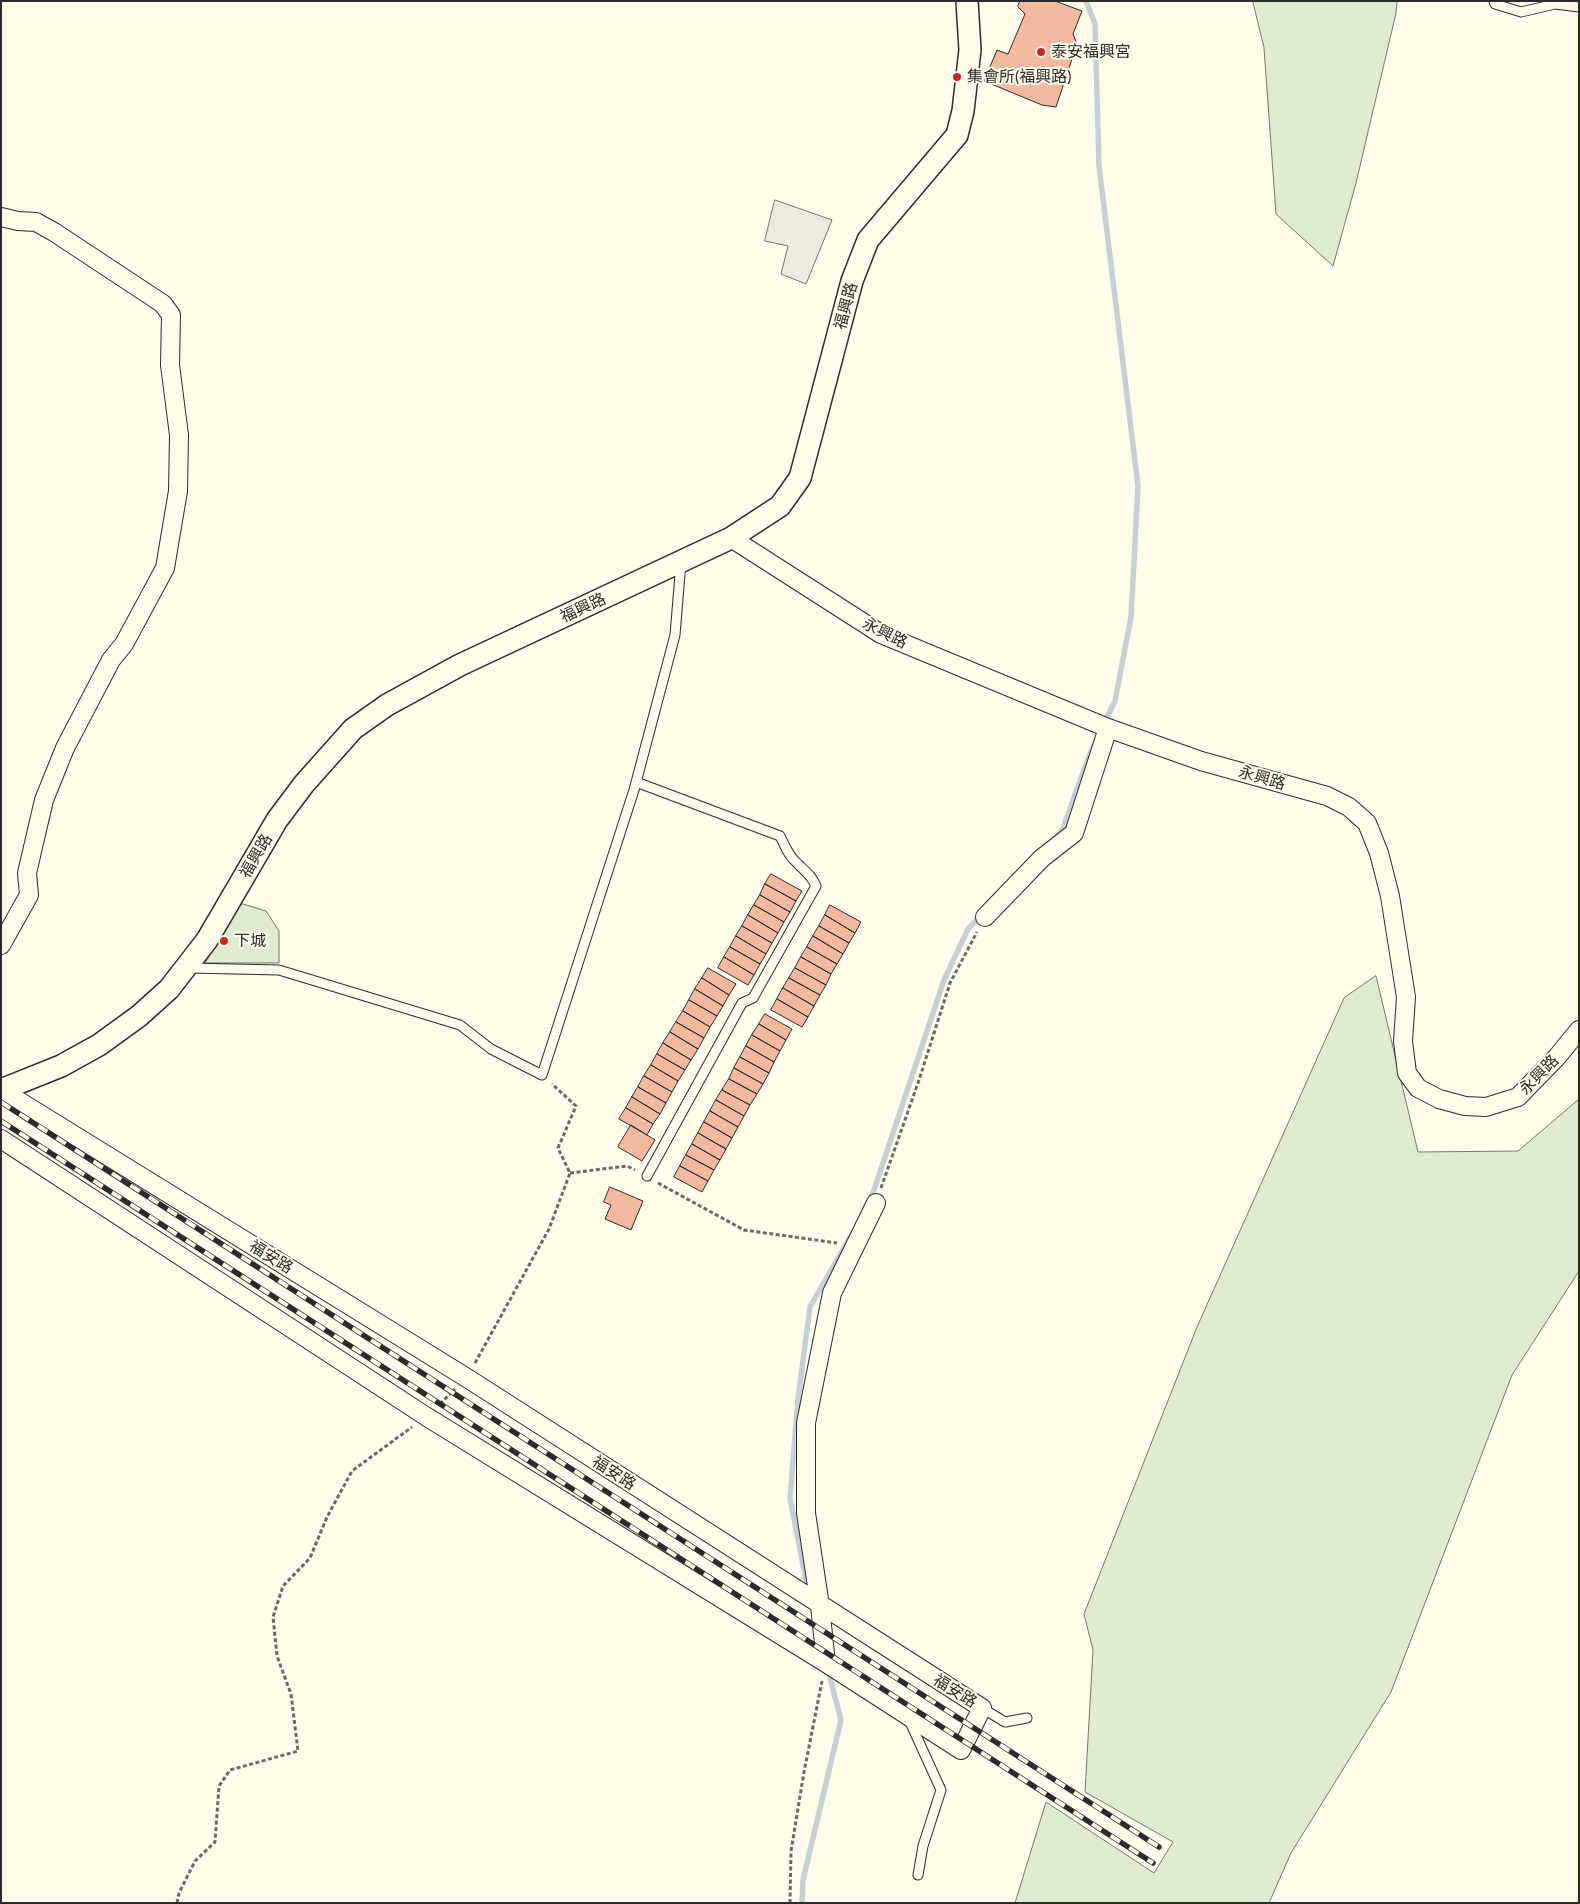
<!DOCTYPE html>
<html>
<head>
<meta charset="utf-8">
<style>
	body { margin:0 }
	#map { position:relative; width:1580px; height:1904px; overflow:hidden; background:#fdfbea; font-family:Lato,sans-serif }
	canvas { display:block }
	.frame { position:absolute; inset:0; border:2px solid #2b2b2b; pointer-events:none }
</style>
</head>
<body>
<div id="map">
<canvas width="1580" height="1904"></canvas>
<div class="frame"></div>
</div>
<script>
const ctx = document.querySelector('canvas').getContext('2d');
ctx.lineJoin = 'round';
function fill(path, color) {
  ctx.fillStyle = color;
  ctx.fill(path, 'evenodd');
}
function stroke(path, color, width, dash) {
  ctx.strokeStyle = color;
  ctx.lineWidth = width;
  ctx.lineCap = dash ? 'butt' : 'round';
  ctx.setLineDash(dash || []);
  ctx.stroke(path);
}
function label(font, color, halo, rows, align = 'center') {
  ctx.font = font + ' Lato,"Noto Sans TC",sans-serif';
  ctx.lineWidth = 4;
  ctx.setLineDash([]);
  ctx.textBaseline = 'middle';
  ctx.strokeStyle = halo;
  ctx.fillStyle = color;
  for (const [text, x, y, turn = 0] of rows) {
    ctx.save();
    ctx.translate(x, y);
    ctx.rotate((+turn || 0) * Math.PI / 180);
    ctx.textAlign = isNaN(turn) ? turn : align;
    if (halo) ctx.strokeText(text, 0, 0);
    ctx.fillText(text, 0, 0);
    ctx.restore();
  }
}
const green = new Path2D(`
	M 1253,1 L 1397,1 L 1396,13 L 1356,183 L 1333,266 L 1276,214 L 1264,48 Z
	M 243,904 L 266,911 L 279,931 L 279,963 L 205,963 L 239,906 Z
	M 1376,976 L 1418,1152 L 1518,1151 L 1579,1099 L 1579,1271 L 1512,1375 L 1391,1692 L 1291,1853 L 1269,1903 L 1015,1903 L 1046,1802 L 1154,1873 L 1173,1842 L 1085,1792 L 1093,1650 L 1084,1614 L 1197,1327 L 1344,998 Z`);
const parking = new Path2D(`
	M 775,200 L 832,220 L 806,284 L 781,274 L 788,246 L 765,241 Z`);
const stream = new Path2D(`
	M 1086,1 L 1095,24 L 1099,166 L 1138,486 L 1131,617 L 1115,701 L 1104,723
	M 1056,838 L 1062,831 L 1089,756 L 1095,743
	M 870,1202 L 944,980 L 968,929 L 982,914
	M 808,1591 L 790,1498 L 798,1399 L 810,1307 L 853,1232
	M 802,1903 L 803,1880 L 841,1720 L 828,1670`);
const building = new Path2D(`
	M 1020,1 L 1055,1 L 1082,11 L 1073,34 L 1077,44 L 1056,107 L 1042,105 L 984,81 L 997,50 L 1008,54 L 1025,14 L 1018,7 Z
	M 771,874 L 802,891 L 796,901 L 765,884 Z
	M 765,884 L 796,901 L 790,912 L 760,895 Z
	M 760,895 L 790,912 L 784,922 L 754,905 Z
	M 754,905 L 784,922 L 778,933 L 748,915 Z
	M 830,905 L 861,922 L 855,933 L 825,915 Z
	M 748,915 L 778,933 L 772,943 L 742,926 Z
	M 825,915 L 855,933 L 849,943 L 819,926 Z
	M 742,926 L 772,943 L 766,954 L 736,936 Z
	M 819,926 L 849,943 L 843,954 L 813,936 Z
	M 736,936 L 766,954 L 760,964 L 730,947 Z
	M 813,936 L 843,954 L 837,964 L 807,947 Z
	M 730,947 L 760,964 L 754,975 L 724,957 Z
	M 807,947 L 837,964 L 831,974 L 801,957 Z
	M 724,957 L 754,975 L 748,985 L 718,968 Z
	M 801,957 L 831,974 L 826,985 L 795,968 Z
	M 708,968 L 736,984 L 729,995 L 702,978 Z
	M 795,968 L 826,985 L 820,995 L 789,978 Z
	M 702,978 L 729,995 L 723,1006 L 695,989 Z
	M 789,978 L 820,995 L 814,1006 L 783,988 Z
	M 783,988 L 814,1006 L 808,1017 L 777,999 Z
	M 695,989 L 723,1006 L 717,1016 L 689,1000 Z
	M 777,999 L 808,1017 L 802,1027 L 771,1010 Z
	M 689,1000 L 717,1016 L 710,1027 L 683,1011 Z
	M 683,1011 L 710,1027 L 704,1038 L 676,1022 Z
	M 765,1014 L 792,1029 L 786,1040 L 759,1024 Z
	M 676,1022 L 704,1038 L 698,1049 L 670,1032 Z
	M 759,1024 L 786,1040 L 780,1051 L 752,1035 Z
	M 670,1032 L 698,1049 L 691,1060 L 663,1043 Z
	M 752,1035 L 780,1051 L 774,1062 L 746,1046 Z
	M 663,1043 L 691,1060 L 685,1070 L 657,1054 Z
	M 746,1046 L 774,1062 L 769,1073 L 740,1057 Z
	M 657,1054 L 685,1070 L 678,1081 L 651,1065 Z
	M 740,1057 L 769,1073 L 763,1084 L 734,1068 Z
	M 651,1065 L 678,1081 L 672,1092 L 644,1076 Z
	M 734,1068 L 763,1084 L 757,1094 L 729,1079 Z
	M 644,1076 L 672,1092 L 666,1103 L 638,1087 Z
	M 729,1079 L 757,1094 L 750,1105 L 722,1090 Z
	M 638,1087 L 666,1103 L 660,1114 L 632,1097 Z
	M 722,1090 L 750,1105 L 744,1116 L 716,1100 Z
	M 632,1097 L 660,1114 L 653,1124 L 626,1108 Z
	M 716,1100 L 744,1116 L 738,1127 L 710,1111 Z
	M 626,1108 L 653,1124 L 647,1135 L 619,1119 Z
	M 710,1111 L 738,1127 L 732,1138 L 704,1122 Z
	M 704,1122 L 732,1138 L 726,1149 L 698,1133 Z
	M 631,1125 L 655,1140 L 642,1161 L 618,1147 Z
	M 698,1133 L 726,1149 L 720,1160 L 692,1144 Z
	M 692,1144 L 720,1160 L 714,1170 L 686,1155 Z
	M 686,1155 L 714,1170 L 708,1181 L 680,1166 Z
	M 680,1166 L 708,1181 L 702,1192 L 674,1177 Z
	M 610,1187 L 643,1201 L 631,1230 L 605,1219 L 611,1205 L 604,1202 Z`);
const path = new Path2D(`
	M 570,1173 L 627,1166 L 635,1170
	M 658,1183 L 744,1230 L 837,1243
	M 881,1188 L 919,1080 L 950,983 L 977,932
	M 475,1363 L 549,1229 L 570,1173 L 558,1148 L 576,1106 L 552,1084
	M 440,1404 L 455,1389
	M 177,1903 L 179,1893 L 195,1861 L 215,1842 L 219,1786 L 230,1770 L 298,1751 L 291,1694 L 277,1656 L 273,1617 L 283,1586 L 310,1558 L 327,1517 L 352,1471 L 412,1427
	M 790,1903 L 791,1851 L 804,1772 L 822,1681`);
const service = new Path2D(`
	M 1494,1 L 1495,4 L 1521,12 L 1555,4 L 1579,7
	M 636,782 L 780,836 C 785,846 789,857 798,864 C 806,872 812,876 816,886 L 753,998 L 742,1003 L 647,1176
	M 189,968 L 279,970 L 460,1025 L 491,1049 L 542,1075 L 634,790 L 675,635 L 681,562
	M 982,1708 L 1005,1722 L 1027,1718
	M 909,1720 L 941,1790 L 923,1846 L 918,1875`);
const minor = new Path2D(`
	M 1,217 L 18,221 L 36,222 L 54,232 L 163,304 L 171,315 L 170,365 L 179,435 L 178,491 L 165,568 L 124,644 L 111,660 L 65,748 L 44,800 L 27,873 L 29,895 L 1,945
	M 731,538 L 881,634 L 1108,728 L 1201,761 L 1327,796 L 1349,807 L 1367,823 L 1379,853 L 1390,896 L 1406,997 L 1403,1041 L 1407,1073 L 1418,1088 L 1439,1099 L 1465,1106 L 1486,1107 L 1518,1097 L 1557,1057 L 1579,1030
	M 985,917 L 1042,858 L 1074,833 L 1108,728
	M 1,1090 L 467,1378 L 982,1708 L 961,1750 L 826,1663 L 427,1417 L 1,1139
	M 826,1663 L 820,1606 L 806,1513 L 806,1423 L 832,1293 L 876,1203`);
const tertiary = new Path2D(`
	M 1,1090 L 61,1066 L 99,1045 L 139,1016 L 169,989 L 207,940 L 277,820 L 304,784 L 353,729 L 387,705 L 460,665 L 731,538 L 780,506 L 800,478 L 852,281 L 868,240 L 957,135 L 963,111 L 970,50 L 967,1`);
const rail = new Path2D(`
	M 1,1102 L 1159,1847
	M 1,1121 L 1153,1863`);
const markers = [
	[1041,52,5,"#c62828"],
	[957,77,5,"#c62828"],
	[224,941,5,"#c62828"]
];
const poiNames = [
	["泰安福興宮",1051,52],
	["集會所(福興路)",967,77],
	["下城",234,941]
];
const streetNames = [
	["福興路",846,306,-75],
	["福興路",583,608,-25],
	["永興路",885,633,27],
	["永興路",1262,778,16],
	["福興路",256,856,-60],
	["永興路",1539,1075,-46],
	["福安路",271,1257,32],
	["福安路",614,1473,33],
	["福安路",955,1691,32]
];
fill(green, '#deebd1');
stroke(green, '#74746e', 1);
fill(parking, '#eceadb');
stroke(parking, '#74746e', 1);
stroke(stream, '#c7d0d0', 5.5);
fill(building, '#f2b8a0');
stroke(building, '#2b2b2b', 1);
stroke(service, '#2b2b2b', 11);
stroke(minor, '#2b2b2b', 20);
stroke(tertiary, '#2b2b2b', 24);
stroke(path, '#6a6964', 3, [4, 2.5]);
stroke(service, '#fdfbea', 9);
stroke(minor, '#fdfbea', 18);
stroke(tertiary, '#fdfbea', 21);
stroke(rail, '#2b2b2b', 5.5);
stroke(rail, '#fdfbea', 4, [11]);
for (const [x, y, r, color] of markers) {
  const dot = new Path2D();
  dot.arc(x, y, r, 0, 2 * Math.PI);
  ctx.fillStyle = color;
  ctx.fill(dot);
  stroke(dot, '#fdfbea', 2);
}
label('16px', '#2b2b2b', '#fdfbea', poiNames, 'left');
label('16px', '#2b2b2b', '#fdfbea', streetNames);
</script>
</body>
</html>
